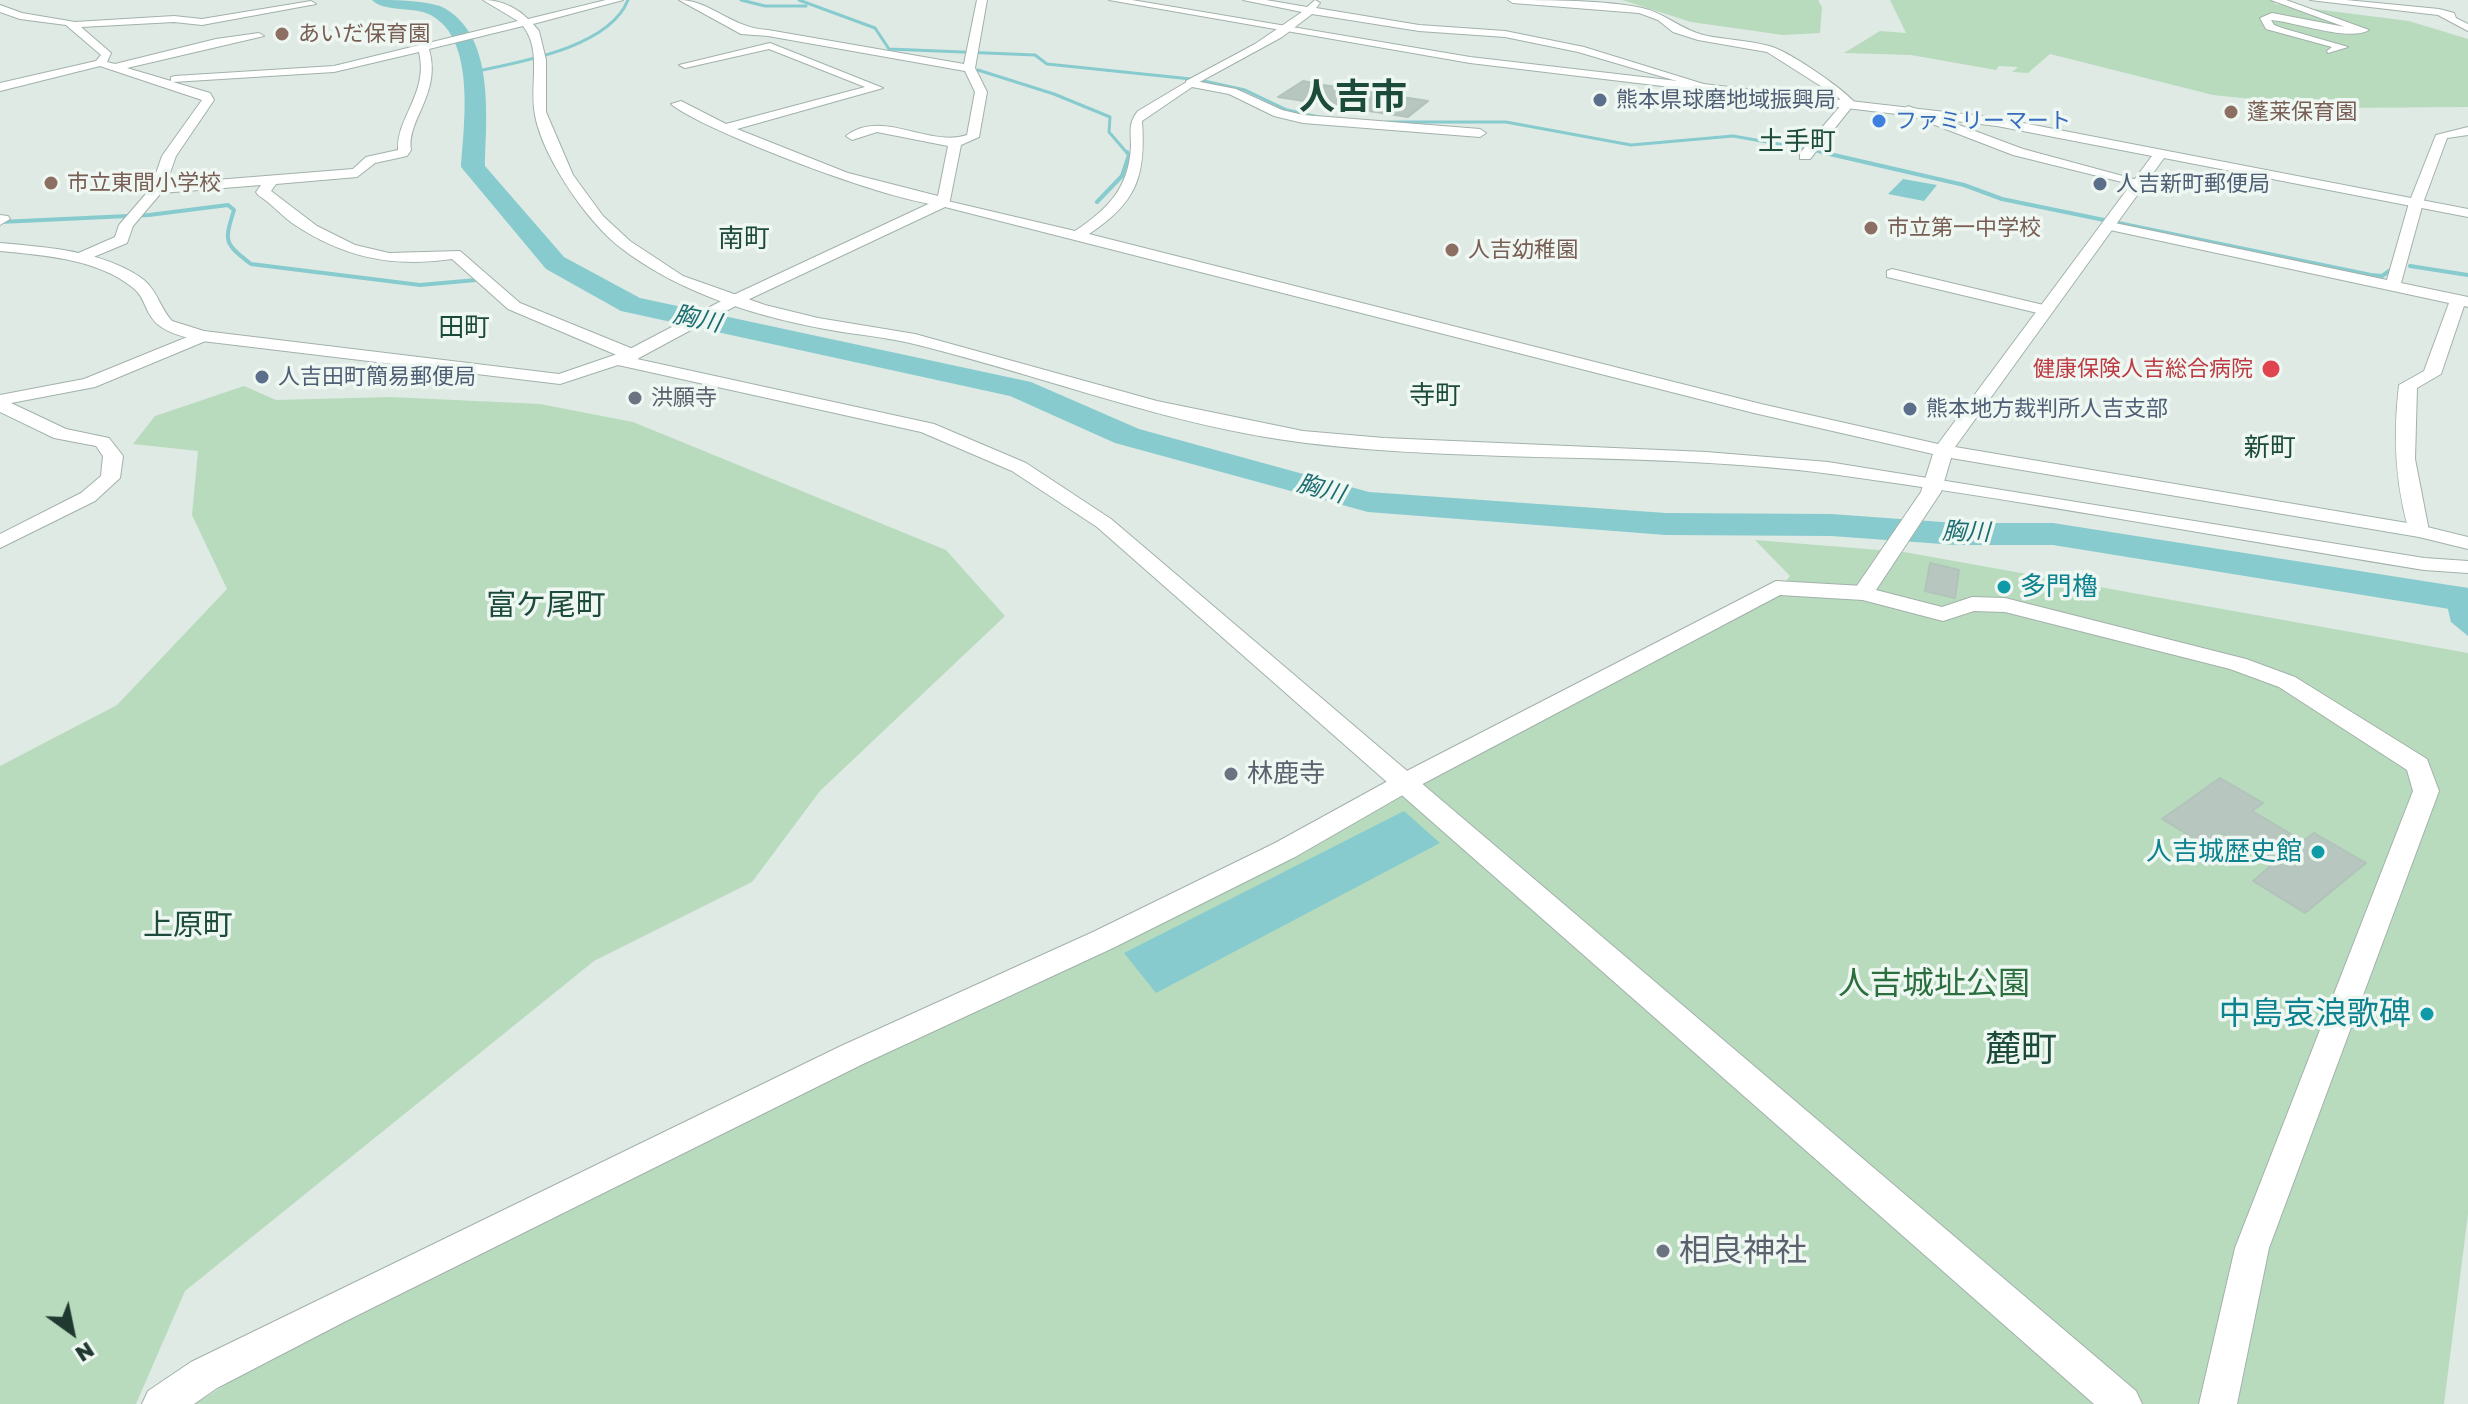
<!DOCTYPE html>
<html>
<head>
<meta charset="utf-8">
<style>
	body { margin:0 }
	#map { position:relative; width:2468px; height:1404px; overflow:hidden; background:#dfeae4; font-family:"Golos Text",sans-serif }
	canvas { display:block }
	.north { position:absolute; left:32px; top:1292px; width:80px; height:80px; -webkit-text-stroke:6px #eff7f2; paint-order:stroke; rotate:147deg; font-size:22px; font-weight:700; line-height:32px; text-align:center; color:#203930 }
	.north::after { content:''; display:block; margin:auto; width:28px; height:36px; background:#203930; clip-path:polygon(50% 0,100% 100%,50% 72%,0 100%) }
</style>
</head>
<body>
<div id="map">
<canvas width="2468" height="1404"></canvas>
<div class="north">N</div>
</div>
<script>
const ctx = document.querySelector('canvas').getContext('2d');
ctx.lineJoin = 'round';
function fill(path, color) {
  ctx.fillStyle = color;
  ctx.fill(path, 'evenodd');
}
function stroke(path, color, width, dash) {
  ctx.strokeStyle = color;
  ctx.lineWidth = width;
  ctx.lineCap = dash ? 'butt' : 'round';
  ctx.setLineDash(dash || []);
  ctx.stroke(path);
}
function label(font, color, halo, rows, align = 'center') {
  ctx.font = font + ' "Golos Text","Noto Sans JP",sans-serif';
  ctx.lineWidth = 7;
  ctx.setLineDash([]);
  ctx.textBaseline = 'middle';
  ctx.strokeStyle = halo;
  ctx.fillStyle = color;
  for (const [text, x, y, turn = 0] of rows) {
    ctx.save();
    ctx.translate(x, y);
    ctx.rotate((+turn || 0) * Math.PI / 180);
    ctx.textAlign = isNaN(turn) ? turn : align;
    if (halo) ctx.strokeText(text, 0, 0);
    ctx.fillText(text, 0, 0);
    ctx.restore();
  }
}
const green = new Path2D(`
	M 1622,0 L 1818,0 L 1822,7 L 1820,33 L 1783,35 L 1691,22 Z
	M 1890,0 L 2274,0 L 2275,4 L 2409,21 L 2468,39 L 2468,107 L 2338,108 L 2213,95 L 2050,54 L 2028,73 L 2012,72 L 2018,67 L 1999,66 L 1996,70 L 1911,55 L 1844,53 L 1880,31 L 1906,33 Z
	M 244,386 L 276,400 L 390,397 L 540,404 L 633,422 L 946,550 L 1005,616 L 820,791 L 752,882 L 594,961 L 185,1291 L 136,1404 L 0,1404 L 0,766 L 117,705 L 227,589 L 192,515 L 198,451 L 133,444 L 155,416 Z
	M 1755,540 L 1904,552 L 2468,653 L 2468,1214 L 2444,1404 L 195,1404 L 299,1338 L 1777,592 L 1790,576 Z`);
const water = new Path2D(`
	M 1903,179 L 1937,185 L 1924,201 L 1888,194 Z
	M 2442,585 L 2468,588 L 2468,636 L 2451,622 Z
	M 1404,811 L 1440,843 L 1156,993 L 1124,953 Z`);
const streamFar1 = new Path2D(`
	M 741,0 L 765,6 L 806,6
	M 799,0 L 875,28 L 889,49 L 1035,55 L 1047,64 L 1191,79
	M 978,70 L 1054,94 L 1110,117 L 1109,132 L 1128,154
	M 473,72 C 519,62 609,48 628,0
	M 1204,81 L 1245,90 L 1287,110 L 1319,117
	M 1387,122 L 1506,122 L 1631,145 L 1733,136 L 1807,149
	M 1813,150 L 1829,154`);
const stream = new Path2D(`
	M 1821,152 L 1964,185 L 2002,199 L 2371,275 L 2382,276 L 2395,267
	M 1097,202 L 1122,176 L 1129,155 L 1127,152
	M 0,222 L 149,215 L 228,205 L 234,210 C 224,242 224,243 251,264 L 420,285 L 476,280
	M 2410,266 L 2468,275`);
const river = new Path2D(`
	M 372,0 C 395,0 419,0 440,6 C 496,32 486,117 485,166 L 564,257 L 640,298 L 1031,382 L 1139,429 L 1369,492 L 1666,513 L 1831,514 L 1956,523 L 2053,523 L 2468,588 L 2468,612 L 2053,545 L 1956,545 L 1831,536 L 1666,535 L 1368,512 L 1115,443 L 1010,396 L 621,311 L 546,269 L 461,167 C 464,123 477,33 426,13 C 410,7 384,12 372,0 Z`);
const building = new Path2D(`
	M 1303,81 L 1323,85 L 1428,101 L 1408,117 L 1278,97 Z
	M 1930,563 L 1959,570 L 1955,598 L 1925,591 Z
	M 2220,778 L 2263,803 L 2252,811 L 2303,841 L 2314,833 L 2366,863 L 2305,913 L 2253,881 L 2273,864 L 2222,833 L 2205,845 L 2162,819 Z`);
const minor = new Path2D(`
	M 483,0 C 500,0 516,7 528,19 L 606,0 L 623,0 L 533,24 L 539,31 L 546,60 L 546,112 L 573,175 L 603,216 L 630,241 L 683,276 L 765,305 L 818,318 L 915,334 L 1157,401 L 1303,431 L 1384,438 L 1706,452 L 1828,462 L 2424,558 L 2468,561 L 2468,573 L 2424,570 C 2227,538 2029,501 1831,474 C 1657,451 1480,464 1306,443 C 1173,427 1047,377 918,345 C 888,337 856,335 825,329 C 754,316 678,292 621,248 C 586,221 538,151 534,108 C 531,80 541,49 523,26 L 429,49 C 442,94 406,120 411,150 L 407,156 L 375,163 L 357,177 L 276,184 L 271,191 L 317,226 L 355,245 L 389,253 L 460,251 L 520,303 L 638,351 L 641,355 L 638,359 L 626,359 L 508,309 L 452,259 C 392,268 342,257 292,223 C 280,214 271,203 258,195 L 256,192 L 261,185 L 161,193 L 133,226 L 127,243 L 84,261 L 74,261 L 74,255 L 115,237 L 119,225 L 151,188 L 162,156 L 202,100 L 100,66 L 0,91 L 0,83 L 96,61 L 101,55 L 66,25 L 20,19 L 0,12 L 0,5 L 22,13 L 75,22 L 174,16 L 202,19 L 311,1 L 316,4 L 202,25 L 174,22 L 81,27 L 111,53 L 107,62 L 115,64 L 216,39 L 259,33 L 264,36 L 127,68 L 171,81 L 171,77 L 175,76 L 334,66 L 518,21 ZM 419,52 C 429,93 396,118 398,150 L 366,157 L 353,169 L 166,184 L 176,156 L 214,100 L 210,93 L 173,82 L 334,72 Z
	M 679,0 C 710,0 731,28 768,30 L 964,64 L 977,0 L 987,0 L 975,68 L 987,92 L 979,137 L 961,145 L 949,205 C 912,211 701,130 671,104 L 681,101 L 726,124 L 865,87 L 769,49 L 685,68 L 679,65 L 770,43 L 883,88 L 737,129 L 848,173 L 938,196 L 948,146 L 877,132 L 852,140 L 846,136 C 882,108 928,148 967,135 L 975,92 L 965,71 L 768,36 L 741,34 Z
	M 1243,0 L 1266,0 L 1307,7 L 1315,0 L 1320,3 L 1316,8 L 1419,25 L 1505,31 L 1584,47 L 1710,86 L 1704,89 L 1578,52 L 1505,37 L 1419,31 L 1312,14 L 1282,37 L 1194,85 L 1186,85 L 1186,81 L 1255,44 L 1302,12 Z
	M 1508,0 C 1548,0 1604,0 1642,8 C 1665,13 1680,29 1703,35 C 1725,40 1748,40 1769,46 C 1787,50 1844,89 1855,103 L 1810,159 L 1800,159 L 1800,153 L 1843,103 L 1838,97 L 1767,52 L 1698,40 L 1673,32 L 1658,20 L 1639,13 L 1513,3 Z
	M 2271,0 L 2286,0 L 2369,30 C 2349,42 2296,22 2271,20 L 2274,25 L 2282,28 L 2348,47 L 2328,53 L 2327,51 L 2332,47 L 2266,29 L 2260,18 L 2272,13 L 2345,27 Z
	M 2310,0 L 2346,0 L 2439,9 L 2454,13 L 2456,18 L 2468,24 L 2468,31 L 2438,15 Z
	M 1908,106 L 2023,149 L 2145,182 L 2138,186 L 2013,155 L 1904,113 L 1902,110 Z
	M 2468,127 L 2468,135 L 2447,138 L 2423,203 L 2401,283 L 2468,297 L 2468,307 L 2464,306 L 2441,374 L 2417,388 L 2415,459 L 2429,531 L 2419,537 L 2409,531 C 2395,482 2393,435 2399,385 L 2424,371 L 2449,303 L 2110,230 L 2103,226 L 2110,222 L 2387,280 L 2409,203 L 2436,135 Z
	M 0,215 L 8,216 L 10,219 L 0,225 Z
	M 1892,269 L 2052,307 L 2054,310 L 2046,315 L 1887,277 L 1887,271 Z
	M 202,331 L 208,332 L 210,336 L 208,340 L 95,387 L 11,403 L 66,429 L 109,438 L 123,456 L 120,478 L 95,501 L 0,548 L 0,534 L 81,493 L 101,476 L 103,456 L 96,446 L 54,438 L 0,412 L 0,395 L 84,379 Z
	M 1776,581 L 1863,586 L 1874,593 L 1863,600 L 1780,595 L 1415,788 L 1295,857 L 1113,948 L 863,1064 L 346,1321 L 217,1388 L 194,1404 L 142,1404 L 148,1391 L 191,1362 L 841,1046 L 1093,932 L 1275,843 L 1397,776 Z`);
const tertiary = new Path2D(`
	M 1109,0 L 1132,0 L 1470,57 L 1997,118 L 2468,209 L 2468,217 L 2164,158 L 1955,447 L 2419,525 L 2468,537 L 2468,549 L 2419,537 L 1951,458 L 1941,492 L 1876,590 L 1942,607 L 1972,597 L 2005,598 L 2246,659 L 2295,677 L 2427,759 L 2439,791 L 2269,1248 L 2237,1404 L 2199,1404 L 2235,1248 L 2413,791 L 2407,770 L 2279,687 L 2230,669 L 2005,612 L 1974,611 L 1943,621 L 1855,598 L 1852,593 L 1921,492 L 1933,454 L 1754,413 L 945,207 L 741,303 L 637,359 L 934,424 L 1026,463 L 1111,519 L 2136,1391 L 2142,1404 L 2094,1404 L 1097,527 L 1012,471 L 921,432 L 618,365 L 560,384 L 202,341 C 185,337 162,333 152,318 C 144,307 144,296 132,287 C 97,259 43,255 0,251 L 0,243 C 45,247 106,251 144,280 C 158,292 160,308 172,321 L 204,331 L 559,374 L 626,351 L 729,297 L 939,199 L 1075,231 C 1108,209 1129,188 1131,146 C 1131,132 1128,123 1138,111 L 1190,80 L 1236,89 L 1282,110 L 1303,115 L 1480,129 L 1486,133 L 1480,137 L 1303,123 L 1274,116 L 1229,94 L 1192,87 L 1142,121 C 1146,177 1136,203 1089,234 L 1761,404 L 1938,444 L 2152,156 L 1997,126 L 1470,63 Z`);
const markers = [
	[282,34,8,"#8d6e63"],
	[1600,100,8,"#5c6f8a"],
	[2231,112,8,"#8d6e63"],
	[1879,121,8,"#3f7fe0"],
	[51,183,8,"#8d6e63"],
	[2100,184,8,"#5c6f8a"],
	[1871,228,8,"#8d6e63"],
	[1452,250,8,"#8d6e63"],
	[2271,369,10,"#e0444e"],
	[262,377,8,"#5c6f8a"],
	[635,398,8,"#6b7280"],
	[1910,409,8,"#5c6f8a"],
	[2004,587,8,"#0f9aa8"],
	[1231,774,8,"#6b7280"],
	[2318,852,8,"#0f9aa8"],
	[2427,1014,8,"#0f9aa8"],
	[1663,1251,8,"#6b7280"]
];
const farEducationnames = [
	["あいだ保育園",298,34],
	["蓬莱保育園",2247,112],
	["市立東間小学校",67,183],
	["市立第一中学校",1887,228],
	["人吉幼稚園",1468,250]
];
const farServicenames = [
	["熊本県球磨地域振興局",1616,100],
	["人吉新町郵便局",2116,184],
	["人吉田町簡易郵便局",278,377],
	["熊本地方裁判所人吉支部",1926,409]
];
const farShopnames = [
	["ファミリーマート",1895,121]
];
const farHealthnames = [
	["健康保険人吉総合病院",2253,369]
];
const farWorshipnames = [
	["洪願寺",651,398]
];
const farWaternames = [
	["胸川",697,319,12],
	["胸川",1321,489,15],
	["胸川",1966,532,2]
];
const farQuarternames = [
	["土手町",1797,142],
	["南町",744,239],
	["田町",464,328],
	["寺町",1435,396],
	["新町",2270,448]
];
const cultureNames = [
	["多門櫓",2020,587],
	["人吉城歴史館",2302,852,"right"]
];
const worshipNames = [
	["林鹿寺",1247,774]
];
const quarterNames = [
	["富ケ尾町",546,605],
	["上原町",188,925]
];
const nearParknames = [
	["人吉城址公園",1934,984]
];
const nearCulturenames = [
	["中島哀浪歌碑",2411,1014]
];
const nearWorshipnames = [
	["相良神社",1679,1251]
];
const farTownnames = [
	["人吉市",1353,98]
];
const nearQuarternames = [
	["麓町",2021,1050]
];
fill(green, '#b8dbbd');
fill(water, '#87cbcf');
stroke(streamFar1, '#87cbcf', 3);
stroke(stream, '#87cbcf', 4);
fill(river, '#87cbcf');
fill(building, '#b7c7bf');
stroke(building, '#b1c3ba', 2);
stroke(minor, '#a2b1aa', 2);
stroke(tertiary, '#a2b1aa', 2);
fill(minor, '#fff');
fill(tertiary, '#fff');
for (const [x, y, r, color] of markers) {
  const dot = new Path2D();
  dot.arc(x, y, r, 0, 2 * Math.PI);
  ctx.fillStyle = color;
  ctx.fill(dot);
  stroke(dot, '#eff7f2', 3);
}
label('22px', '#785e54', '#eff7f2', farEducationnames, 'left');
label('22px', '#4e5e75', '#eff7f2', farServicenames, 'left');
label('22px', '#366cbe', '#eff7f2', farShopnames, 'left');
label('22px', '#be3a42', '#eff7f2', farHealthnames, 'right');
label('22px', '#5b616d', '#eff7f2', farWorshipnames, 'left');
label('italic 24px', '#1c6e73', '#eff7f2', farWaternames);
label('26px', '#1d4b3b', '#eff7f2', farQuarternames);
label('26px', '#0d838f', '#eff7f2', cultureNames, 'left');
label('26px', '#5b616d', '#eff7f2', worshipNames, 'left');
label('30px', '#1d4b3b', '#eff7f2', quarterNames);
label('32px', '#2b6f3e', '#eff7f2', nearParknames);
label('32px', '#0d838f', '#eff7f2', nearCulturenames, 'right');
label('32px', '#5b616d', '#eff7f2', nearWorshipnames, 'left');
label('bold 36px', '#1d4b3b', '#eff7f2', farTownnames);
label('36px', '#1d4b3b', '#eff7f2', nearQuarternames);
</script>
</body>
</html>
